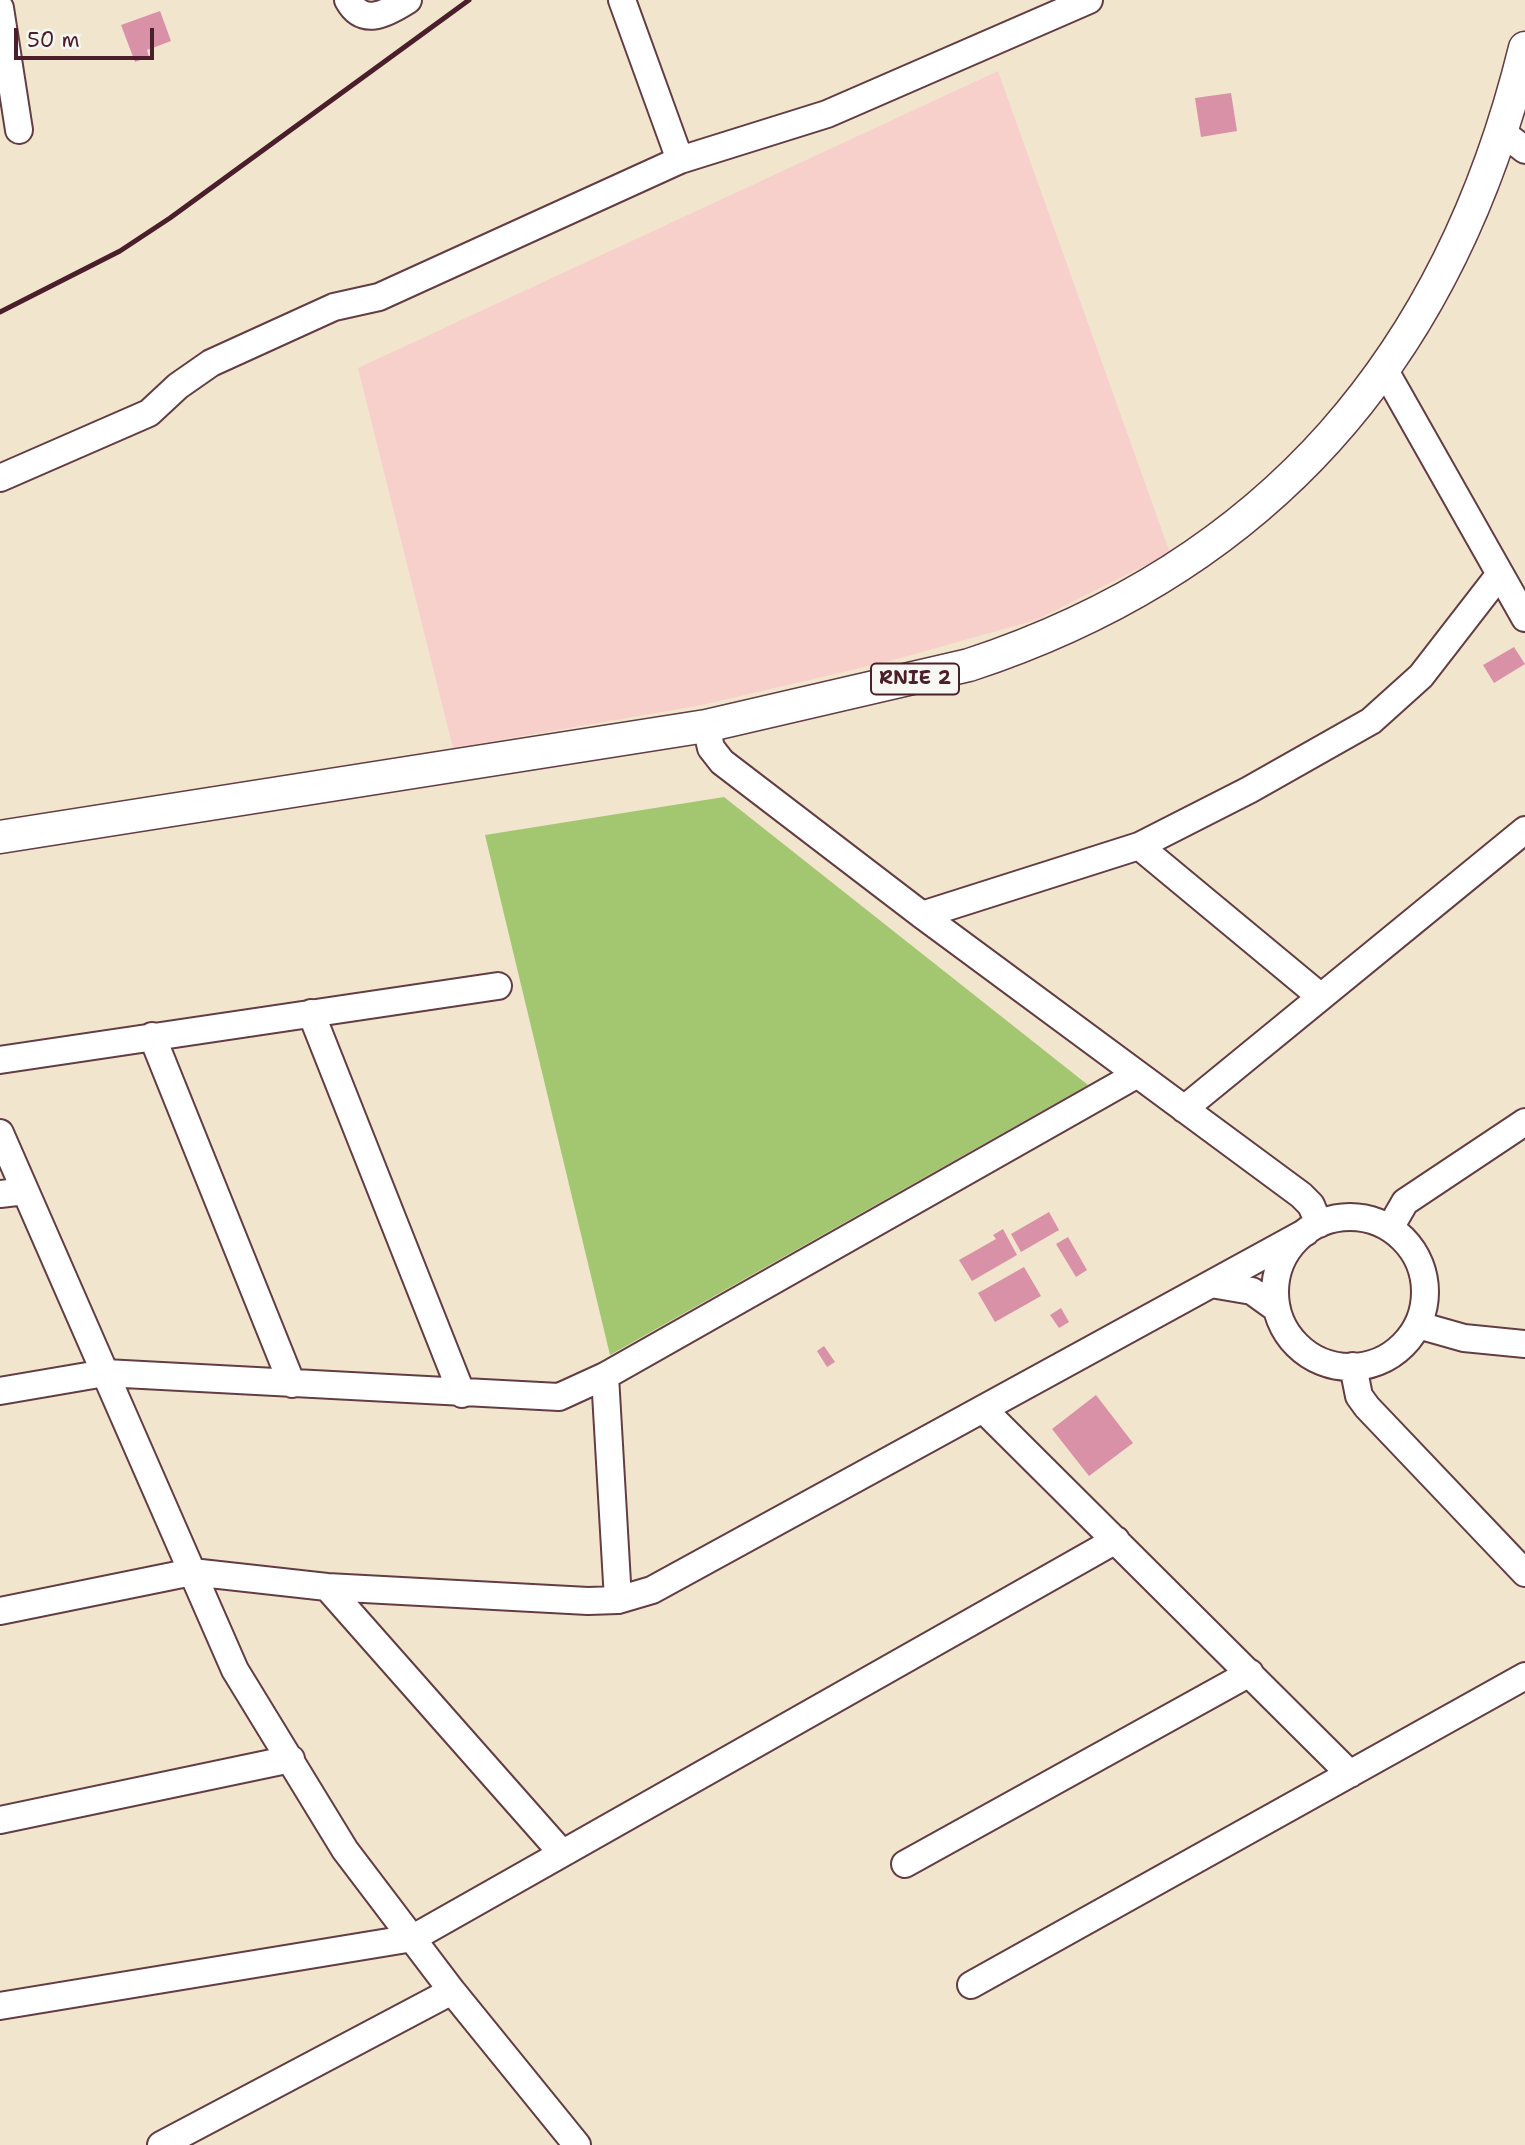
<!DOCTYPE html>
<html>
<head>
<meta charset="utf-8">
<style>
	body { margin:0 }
	#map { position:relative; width:1525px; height:2145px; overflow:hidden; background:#f1e5cd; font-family:"Shantell Sans",sans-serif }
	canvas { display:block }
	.scale { position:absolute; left:14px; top:28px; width:140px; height:32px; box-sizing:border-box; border:4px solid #4a1f2b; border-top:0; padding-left:9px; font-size:21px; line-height:24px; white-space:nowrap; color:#4a1f2b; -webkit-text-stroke:5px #f6f6f2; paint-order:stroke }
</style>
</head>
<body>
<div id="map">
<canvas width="1525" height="2145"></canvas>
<div class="scale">50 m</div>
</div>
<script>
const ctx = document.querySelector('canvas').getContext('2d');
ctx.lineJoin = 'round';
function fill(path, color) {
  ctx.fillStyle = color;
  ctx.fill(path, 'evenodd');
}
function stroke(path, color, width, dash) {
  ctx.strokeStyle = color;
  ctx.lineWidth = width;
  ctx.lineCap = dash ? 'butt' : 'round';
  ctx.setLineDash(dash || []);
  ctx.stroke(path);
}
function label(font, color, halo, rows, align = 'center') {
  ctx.font = font + ' "Shantell Sans",sans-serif';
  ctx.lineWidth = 6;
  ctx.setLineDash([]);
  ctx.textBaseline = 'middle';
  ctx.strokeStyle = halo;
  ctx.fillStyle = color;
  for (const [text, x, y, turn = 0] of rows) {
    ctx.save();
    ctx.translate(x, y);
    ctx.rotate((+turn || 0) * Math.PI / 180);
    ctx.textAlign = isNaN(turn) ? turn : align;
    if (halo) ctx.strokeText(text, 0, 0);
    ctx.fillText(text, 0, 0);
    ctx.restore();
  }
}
const built = new Path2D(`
	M 998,71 L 1170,553 L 1036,620 L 890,661 L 702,705 L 453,748 L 358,368 Z`);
const green = new Path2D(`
	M 724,797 L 1088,1085 L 610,1355 L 485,835 Z`);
const building = new Path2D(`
	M 160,11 L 171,41 L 147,50 L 149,57 L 135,62 L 121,25 Z
	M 1231,93 L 1237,131 L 1201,137 L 1195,98 Z
	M 1514,647 L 1525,664 L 1494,683 L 1483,665 Z
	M 1049,1212 L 1059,1230 L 1021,1252 L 1011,1234 Z
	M 1003,1229 L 1017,1255 L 972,1281 L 959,1260 L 996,1239 L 993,1235 Z
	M 1068,1237 L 1087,1270 L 1076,1277 L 1056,1244 Z
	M 1024,1267 L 1041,1296 L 995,1322 L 978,1293 Z
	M 1061,1308 L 1069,1322 L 1059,1328 L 1050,1315 Z
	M 824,1346 L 835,1362 L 827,1367 L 817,1351 Z
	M 1096,1395 L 1133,1443 L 1089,1476 L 1052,1429 Z`);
const minor = new Path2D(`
	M 348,0 C 363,27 386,14 408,0
	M 622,0 L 680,160
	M 0,8 L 19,130
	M 1503,133 L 1525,150
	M 1384,369 L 1525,618
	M 0,478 L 149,413 L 178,386 L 211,363 L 334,307 L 379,297 L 680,160 L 827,114 L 1089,0
	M 706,726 L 711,748 L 722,762 L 922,915 L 1301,1195 L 1311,1205 L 1319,1224
	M 1139,846 L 1321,997
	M 922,915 L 1139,846 L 1249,790 L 1371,721 L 1421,676 L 1500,574
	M 311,1013 L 462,1394
	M 152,1036 L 292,1384
	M 0,1060 L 498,986
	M 1184,1109 L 1525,830
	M 0,1133 L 235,1670 L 345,1850 L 452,1991 L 577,2145
	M 0,1194 L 25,1191
	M1275 1292a75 75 0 1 1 150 0a75 75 0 1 1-150 0Z
	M 1390,1228 L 1405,1202 L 1525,1122
	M 1211,1284 L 1252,1291 L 1277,1309
	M 1418,1325 L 1464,1338 L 1525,1344
	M 1353,1366 L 1359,1396 L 1367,1407 L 1525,1573
	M 605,1376 L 618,1600
	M 0,1391 L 105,1373 L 559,1397 L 605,1376 L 1136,1075
	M 983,1409 L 1350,1774
	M 327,1587 L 562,1853
	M 0,1611 L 192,1572 L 327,1587 L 588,1601 L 618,1600 L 652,1590 L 1306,1232
	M 0,1820 L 291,1759
	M 905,1864 L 1250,1673
	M 971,1985 L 1525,1676
	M 0,2006 L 413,1938 L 1116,1540
	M 161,2145 L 452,1991`);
const major = new Path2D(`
	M 0,837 L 706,726 L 969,665 C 1272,565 1450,354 1525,48`);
const rail = new Path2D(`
	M 0,312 L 120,251 L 170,218 L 469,0`);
const shields = [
	[915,679,88]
];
const shieldNames = [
	["RNIE 2",915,679]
];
fill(built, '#f7d0cb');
fill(green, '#a3c770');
fill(building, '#d991a8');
stroke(minor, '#633d43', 30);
stroke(major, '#633d43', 35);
stroke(minor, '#fff', 26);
stroke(major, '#fff', 32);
stroke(rail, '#4a1f2b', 5);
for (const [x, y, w] of shields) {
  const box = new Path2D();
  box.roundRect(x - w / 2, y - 15.5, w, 31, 5);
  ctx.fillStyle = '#f6f6f2';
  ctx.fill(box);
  stroke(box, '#4a1f2b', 2);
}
label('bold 19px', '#4a1f2b', null, shieldNames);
</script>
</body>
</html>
